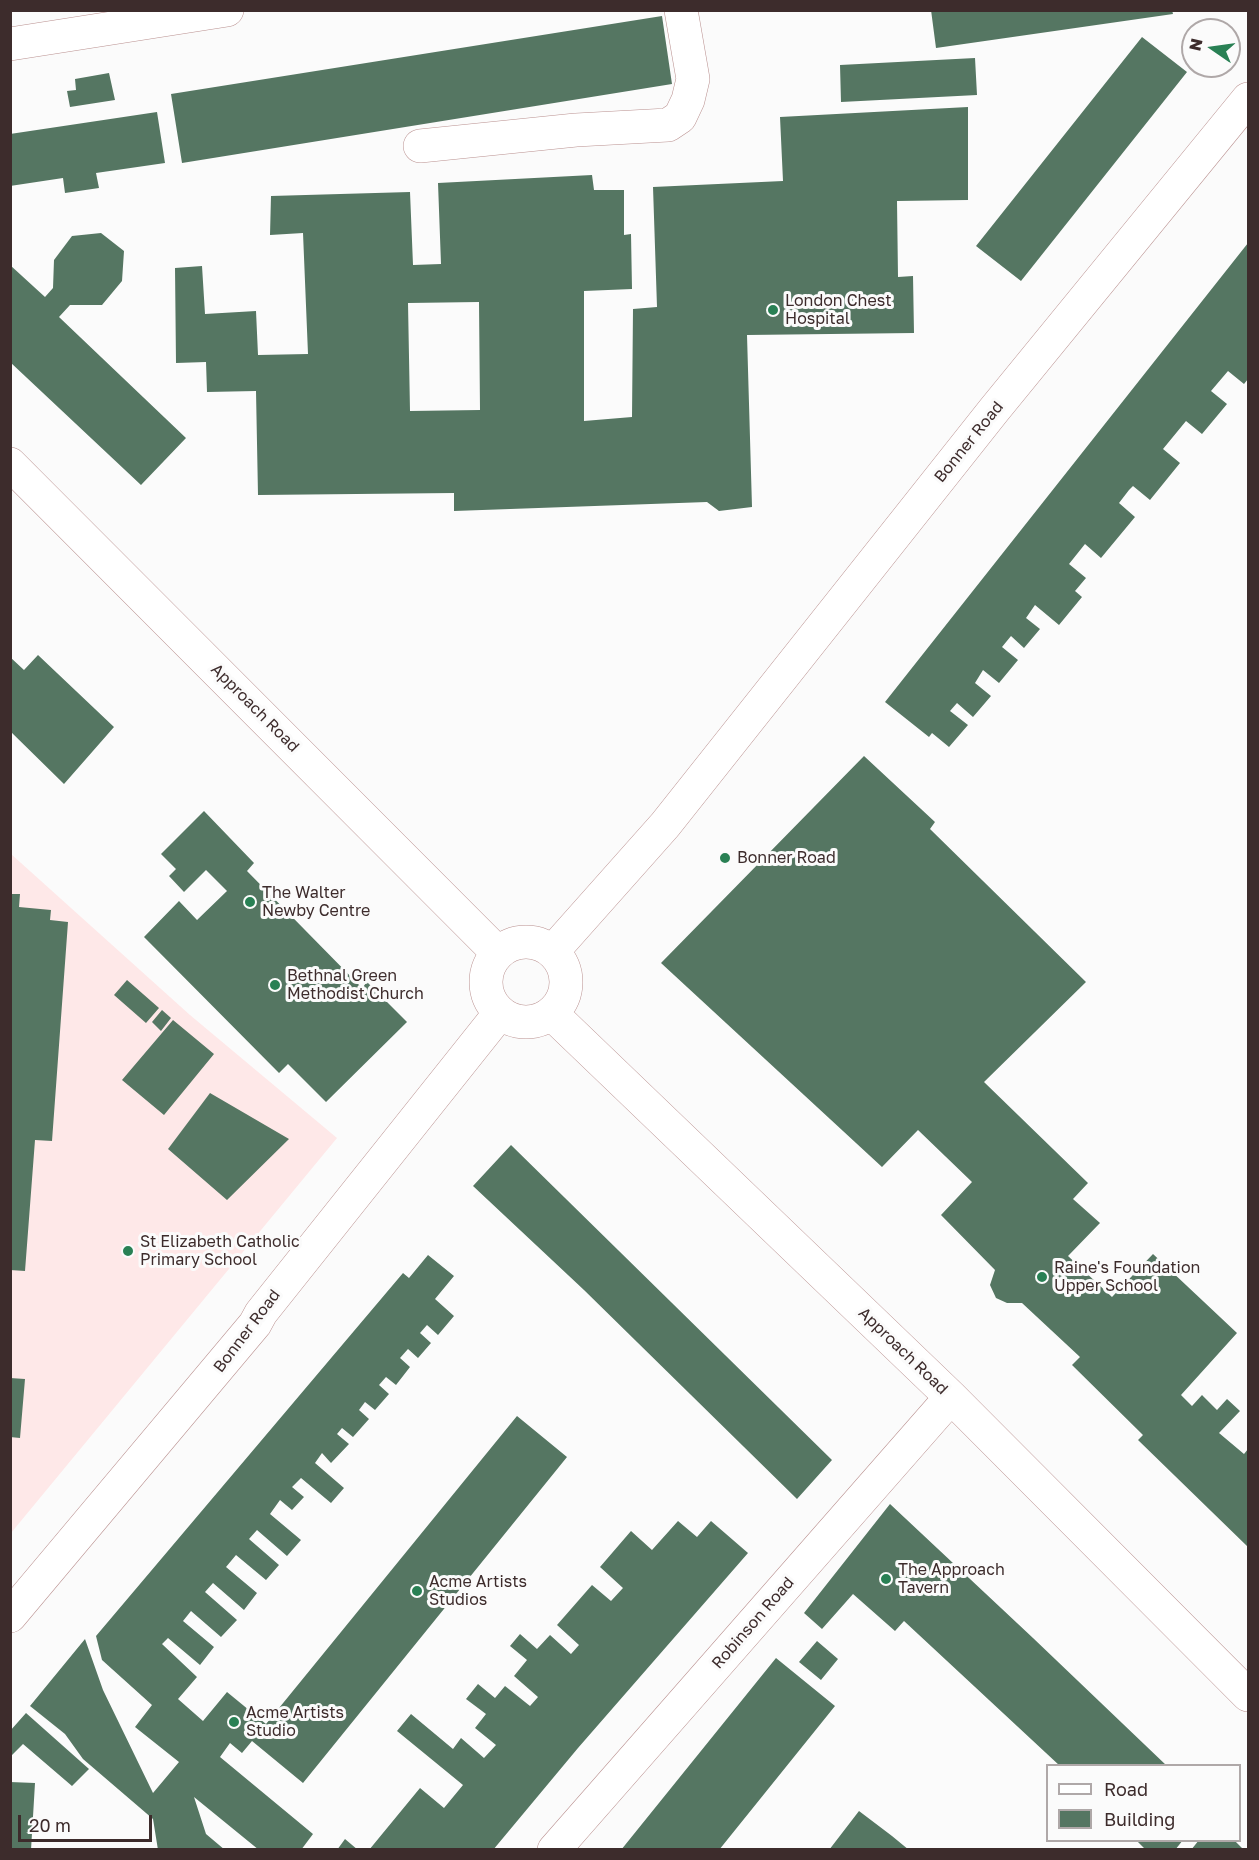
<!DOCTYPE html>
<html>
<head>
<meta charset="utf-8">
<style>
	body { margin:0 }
	#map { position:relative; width:1259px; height:1860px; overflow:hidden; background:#fbfbfb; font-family:"Golos Text",sans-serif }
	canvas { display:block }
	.frame { position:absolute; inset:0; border:12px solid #3d2c2c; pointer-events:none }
	.legend { position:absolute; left:1046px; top:1764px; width:195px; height:78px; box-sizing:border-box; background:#fbfbfb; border:2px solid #afa8a8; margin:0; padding:8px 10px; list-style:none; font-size:18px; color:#3d2c2c }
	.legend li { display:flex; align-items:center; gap:12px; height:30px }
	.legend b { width:30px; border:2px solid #afa8a8 }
	.north { position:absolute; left:1181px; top:18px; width:60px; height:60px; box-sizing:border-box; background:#fbfbfb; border:2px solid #afa8a8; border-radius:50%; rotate:283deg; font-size:16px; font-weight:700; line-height:24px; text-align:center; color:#3d2c2c }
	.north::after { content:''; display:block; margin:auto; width:21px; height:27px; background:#298054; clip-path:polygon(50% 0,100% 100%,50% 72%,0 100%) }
	.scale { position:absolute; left:18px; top:1815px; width:134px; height:27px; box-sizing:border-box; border:3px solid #3d2c2c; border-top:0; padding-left:8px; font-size:18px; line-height:21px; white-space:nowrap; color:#3d2c2c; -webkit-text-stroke:4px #fbfbfb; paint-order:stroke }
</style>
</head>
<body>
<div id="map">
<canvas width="1259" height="1860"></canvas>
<div class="frame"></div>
<ul class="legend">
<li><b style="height:8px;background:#fff"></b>Road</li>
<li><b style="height:16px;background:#557662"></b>Building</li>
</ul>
<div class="north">N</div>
<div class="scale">20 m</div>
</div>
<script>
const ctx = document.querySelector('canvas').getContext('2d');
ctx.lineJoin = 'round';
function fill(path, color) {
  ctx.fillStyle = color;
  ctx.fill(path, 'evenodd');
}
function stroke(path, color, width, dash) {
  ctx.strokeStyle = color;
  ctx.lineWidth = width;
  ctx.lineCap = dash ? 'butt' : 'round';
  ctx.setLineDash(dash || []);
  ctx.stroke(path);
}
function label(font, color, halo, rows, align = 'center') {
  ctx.font = font + ' "Golos Text",sans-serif';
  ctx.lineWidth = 6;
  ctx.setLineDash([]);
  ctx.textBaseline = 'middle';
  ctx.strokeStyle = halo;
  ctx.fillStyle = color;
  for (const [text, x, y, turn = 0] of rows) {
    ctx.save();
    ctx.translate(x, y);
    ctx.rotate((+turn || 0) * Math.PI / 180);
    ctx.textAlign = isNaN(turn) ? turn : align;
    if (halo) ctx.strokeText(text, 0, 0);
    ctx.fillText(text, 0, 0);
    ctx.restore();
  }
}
const built = new Path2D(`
	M 11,854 L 190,1015 L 337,1138 L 11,1533 Z`);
const building = new Path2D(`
	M 931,10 L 1172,10 L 1173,14 L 936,48 Z
	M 662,16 L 672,84 L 182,163 L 171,94 Z
	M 1142,37 L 1187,72 L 1021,281 L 976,246 Z
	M 975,58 L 977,95 L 841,102 L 840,65 Z
	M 109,73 L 115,100 L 70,107 L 67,91 L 76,90 L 75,79 Z
	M 968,107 L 968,200 L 897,201 L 898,277 L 913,276 L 914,333 L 747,335 L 752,507 L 719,511 L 707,502 L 454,511 L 454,493 L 258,495 L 256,391 L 207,392 L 206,362 L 176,363 L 175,268 L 202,266 L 205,314 L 256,311 L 258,355 L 308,354 L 303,233 L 270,235 L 271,196 L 410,192 L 413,265 L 441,264 L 438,183 L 592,175 L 594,190 L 624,190 L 624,235 L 631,234 L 632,289 L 584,291 L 584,421 L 632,417 L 633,309 L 657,307 L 653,187 L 783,181 L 780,117 ZM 479,302 L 480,410 L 410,411 L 408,303 Z
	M 157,112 L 165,163 L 96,173 L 99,188 L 65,193 L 63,178 L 10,186 L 10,134 Z
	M 101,233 L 124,251 L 122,281 L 102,305 L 70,305 L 59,317 L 186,438 L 141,485 L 10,362 L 10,265 L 45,297 L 53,288 L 54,260 L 72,236 Z
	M 1248,243 L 1248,379 L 1244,384 L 1228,371 L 1211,391 L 1227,404 L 1202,434 L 1186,421 L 1163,449 L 1180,463 L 1150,500 L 1133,486 L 1129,490 L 1119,503 L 1135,517 L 1101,558 L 1085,544 L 1069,564 L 1086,578 L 1075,591 L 1082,597 L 1059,625 L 1035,605 L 1026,618 L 1040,629 L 1024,648 L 1011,636 L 1002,647 L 1018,660 L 999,683 L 983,670 L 975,683 L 991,696 L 973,717 L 957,703 L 950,711 L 968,725 L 949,747 L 932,733 L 929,737 L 885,702 Z
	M 38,655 L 114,727 L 64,784 L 10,731 L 10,657 L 24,670 Z
	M 864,756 L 935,822 L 930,829 L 1086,982 L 984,1082 L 1088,1183 L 1073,1199 L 1100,1223 L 1068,1256 L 1112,1297 L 1153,1254 L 1237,1333 L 1181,1395 L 1192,1406 L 1202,1395 L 1217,1410 L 1227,1399 L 1240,1411 L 1219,1433 L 1244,1454 L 1248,1449 L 1248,1547 L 1138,1440 L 1143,1435 L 1072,1365 L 1080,1357 L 1022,1303 L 1007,1303 L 996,1298 L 990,1285 L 995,1270 L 941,1215 L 972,1182 L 918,1130 L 882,1167 L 661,963 Z
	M 204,811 L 254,863 L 247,871 L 362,988 L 367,982 L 407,1022 L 326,1102 L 288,1064 L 279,1073 L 144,937 L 179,901 L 197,920 L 227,891 L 206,870 L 184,892 L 169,876 L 176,869 L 161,854 Z
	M 10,894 L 20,894 L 19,907 L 51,910 L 50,920 L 68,922 L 52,1141 L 35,1140 L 25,1271 L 10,1270 Z
	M 127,980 L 159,1008 L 146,1023 L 114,995 Z
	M 162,1010 L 171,1018 L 161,1031 L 152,1022 Z
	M 173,1020 L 214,1054 L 164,1115 L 122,1080 Z
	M 210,1093 L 289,1139 L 227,1200 L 168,1149 Z
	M 511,1145 L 832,1460 L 797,1499 L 584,1290 L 473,1186 Z
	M 428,1255 L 454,1276 L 435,1299 L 454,1316 L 438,1335 L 427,1325 L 420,1333 L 431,1343 L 418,1358 L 408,1349 L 400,1358 L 410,1367 L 396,1385 L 386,1377 L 379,1385 L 389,1394 L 375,1410 L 365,1402 L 359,1410 L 369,1419 L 353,1437 L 342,1428 L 337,1434 L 349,1444 L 331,1463 L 322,1453 L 315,1463 L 344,1488 L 331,1503 L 301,1478 L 292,1487 L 304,1497 L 292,1510 L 280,1500 L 270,1514 L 301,1540 L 287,1556 L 257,1530 L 249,1539 L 279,1565 L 266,1580 L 236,1555 L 226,1567 L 257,1593 L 244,1610 L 213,1583 L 205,1592 L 237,1620 L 221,1637 L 191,1611 L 183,1621 L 214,1647 L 200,1665 L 168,1638 L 162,1644 L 197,1677 L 178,1699 L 203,1721 L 227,1692 L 266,1724 L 517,1416 L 567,1457 L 303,1783 L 252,1741 L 242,1753 L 230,1743 L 220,1757 L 313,1834 L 301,1850 L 259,1850 L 194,1797 L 206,1834 L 225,1850 L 158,1850 L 153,1819 L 83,1759 L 65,1734 L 30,1706 L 85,1639 L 103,1690 L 153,1793 L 179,1762 L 135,1727 L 152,1705 L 102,1660 L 96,1636 L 403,1273 L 409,1278 Z
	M 10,1378 L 25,1379 L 20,1438 L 10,1437 Z
	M 890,1504 L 1033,1638 L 1167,1766 L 1060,1766 L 904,1621 L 895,1631 L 853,1594 L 822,1629 L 804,1613 Z
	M 678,1521 L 697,1537 L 711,1521 L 748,1553 L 578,1748 L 493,1850 L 369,1850 L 420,1788 L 444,1808 L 463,1785 L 397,1731 L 411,1714 L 453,1749 L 461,1738 L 484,1758 L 496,1745 L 475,1728 L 486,1714 L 466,1699 L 478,1684 L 495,1698 L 505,1686 L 530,1706 L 538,1697 L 514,1676 L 527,1660 L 510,1646 L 520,1634 L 537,1649 L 550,1635 L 571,1654 L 579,1645 L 557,1625 L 592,1585 L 611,1601 L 623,1588 L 600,1567 L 631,1531 L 652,1550 Z
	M 817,1641 L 838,1659 L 821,1680 L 799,1662 Z
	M 776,1658 L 835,1706 L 719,1850 L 621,1850 Z
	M 26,1713 L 89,1769 L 72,1786 L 23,1744 L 10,1757 L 10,1731 Z
	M 10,1782 L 35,1783 L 31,1850 L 10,1850 Z
	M 859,1811 L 892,1836 L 909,1850 L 829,1850 Z
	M 345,1839 L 358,1850 L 337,1850 Z
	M 1136,1840 L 1183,1840 L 1175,1850 L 1146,1850 Z
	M 1199,1840 L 1234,1840 L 1244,1850 L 1191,1850 Z`);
const minor = new Path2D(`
	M 10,44 L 227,10
	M 420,146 L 576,130 L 668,125 L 680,117 L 688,100 L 693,79 L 681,10
	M 10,464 L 498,953
	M486 982a40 40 0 1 1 80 0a40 40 0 1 1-80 0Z
	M 553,951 L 665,825 L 994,410 L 1248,99
	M 551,1013 L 951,1397 L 1248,1695
	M 10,1616 L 255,1324 L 261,1313 L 500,1013
	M 554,1850 L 951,1397`);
const markers = [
	[773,310,6,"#298054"],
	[725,858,6,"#298054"],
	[250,902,6,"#298054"],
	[275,985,6,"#298054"],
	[128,1251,6,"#298054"],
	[1042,1277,6,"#298054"],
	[886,1579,6,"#298054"],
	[417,1591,6,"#298054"],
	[234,1722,6,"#298054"]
];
const poiNames = [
	["London Chest",785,301],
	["Hospital",785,319],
	["Bonner Road",737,858],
	["The Walter",262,893],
	["Newby Centre",262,911],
	["Bethnal Green",287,976],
	["Methodist Church",287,994],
	["St Elizabeth Catholic",140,1242],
	["Primary School",140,1260],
	["Raine's Foundation",1054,1268],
	["Upper School",1054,1286],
	["The Approach",898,1570],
	["Tavern",898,1588],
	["Acme Artists",429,1582],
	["Studios",429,1600],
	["Acme Artists",246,1713],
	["Studio",246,1731]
];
const streetNames = [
	["Bonner Road",969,442,-51],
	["Approach Road",255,708,45],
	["Bonner Road",247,1331,-53],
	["Approach Road",903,1351,44],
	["Robinson Road",753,1623,-49]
];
fill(built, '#fee8e8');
fill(building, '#557662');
stroke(minor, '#ba9190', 34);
stroke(minor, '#fff', 33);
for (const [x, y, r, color] of markers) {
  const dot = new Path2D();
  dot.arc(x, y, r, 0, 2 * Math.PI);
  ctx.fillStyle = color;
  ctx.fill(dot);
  stroke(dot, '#fbfbfb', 2);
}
label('16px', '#3d2c2c', '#fbfbfb', poiNames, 'left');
label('16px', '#3d2c2c', '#fbfbfb', streetNames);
</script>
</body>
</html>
